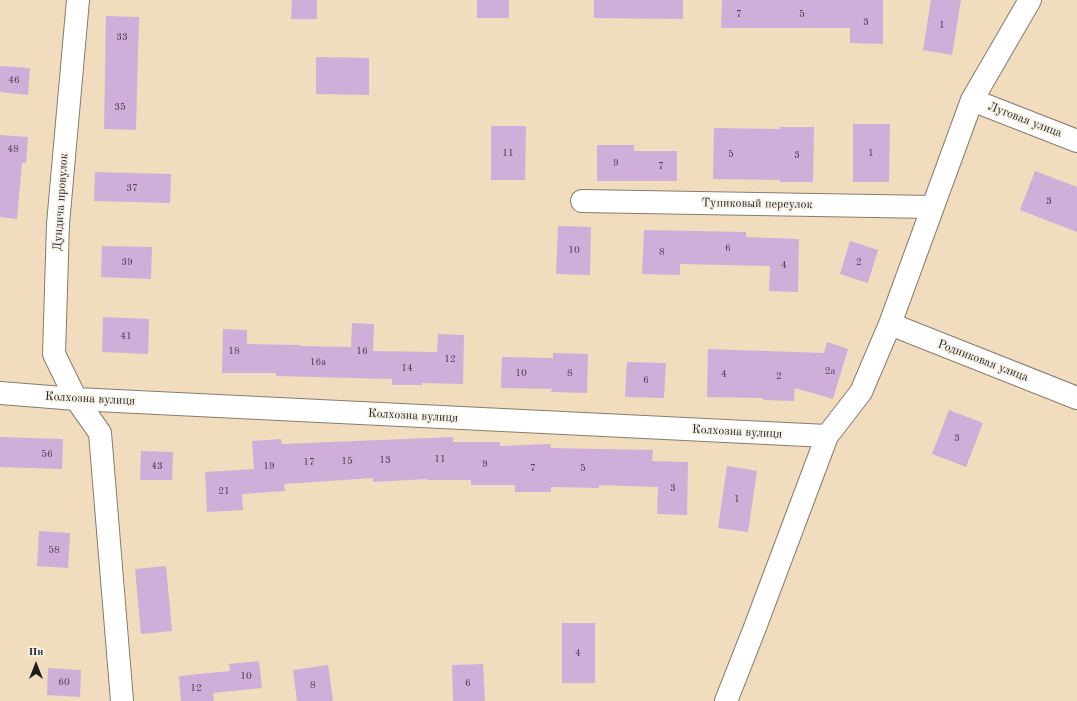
<!DOCTYPE html>
<html>
<head>
<meta charset="utf-8">
<style>
	body { margin:0 }
	#map { position:relative; width:1077px; height:701px; overflow:hidden; background:#f2dcbe; font-family:"Old Standard TT",serif }
	canvas { display:block }
	.north { position:absolute; left:16px; top:645px; width:40px; height:40px; -webkit-text-stroke:3px #f7f3e8; paint-order:stroke; rotate:0deg; font-size:11px; font-weight:700; line-height:16px; text-align:center; color:#1c1c1c }
	.north::after { content:''; display:block; margin:auto; width:14px; height:18px; background:#1c1c1c; clip-path:polygon(50% 0,100% 100%,50% 72%,0 100%) }
</style>
</head>
<body>
<div id="map">
<canvas width="1077" height="701"></canvas>
<div class="north">Пн</div>
</div>
<script>
const ctx = document.querySelector('canvas').getContext('2d');
ctx.lineJoin = 'round';
function fill(path, color) {
  ctx.fillStyle = color;
  ctx.fill(path, 'evenodd');
}
function stroke(path, color, width, dash) {
  ctx.strokeStyle = color;
  ctx.lineWidth = width;
  ctx.lineCap = dash ? 'butt' : 'round';
  ctx.setLineDash(dash || []);
  ctx.stroke(path);
}
function label(font, color, halo, rows, align = 'center') {
  ctx.font = font + ' "Old Standard TT",serif';
  ctx.lineWidth = 3.5;
  ctx.setLineDash([]);
  ctx.textBaseline = 'middle';
  ctx.strokeStyle = halo;
  ctx.fillStyle = color;
  for (const [text, x, y, turn = 0] of rows) {
    ctx.save();
    ctx.translate(x, y);
    ctx.rotate((+turn || 0) * Math.PI / 180);
    ctx.textAlign = isNaN(turn) ? turn : align;
    if (halo) ctx.strokeText(text, 0, 0);
    ctx.fillText(text, 0, 0);
    ctx.restore();
  }
}
const building = new Path2D(`
	M 292,0 L 317,0 L 317,19 L 291,19 Z
	M 477,0 L 509,0 L 509,18 L 477,18 Z
	M 594,0 L 683,0 L 683,19 L 594,18 Z
	M 722,0 L 883,0 L 883,44 L 850,43 L 850,28 L 721,28 Z
	M 931,0 L 961,0 L 952,55 L 923,50 Z
	M 106,16 L 139,17 L 136,130 L 104,129 Z
	M 316,57 L 369,58 L 369,95 L 316,94 Z
	M 0,66 L 30,68 L 28,95 L 0,92 Z
	M 853,124 L 890,124 L 889,182 L 853,182 Z
	M 491,126 L 526,126 L 525,180 L 491,180 Z
	M 780,127 L 814,127 L 813,182 L 780,182 L 780,180 L 713,179 L 714,128 L 780,129 Z
	M 0,135 L 28,137 L 26,163 L 22,163 L 17,219 L 0,217 Z
	M 597,145 L 634,145 L 634,151 L 677,151 L 677,181 L 597,181 Z
	M 1035,171 L 1077,187 L 1077,232 L 1020,210 Z
	M 95,172 L 171,174 L 170,203 L 94,201 Z
	M 558,226 L 591,227 L 590,275 L 556,274 Z
	M 644,230 L 746,232 L 746,237 L 799,239 L 798,292 L 769,291 L 770,266 L 680,264 L 680,275 L 642,274 Z
	M 850,241 L 878,250 L 868,283 L 840,274 Z
	M 102,246 L 152,247 L 151,279 L 101,277 Z
	M 103,317 L 149,319 L 148,354 L 102,352 Z
	M 352,323 L 374,324 L 373,351 L 437,352 L 438,334 L 464,335 L 463,384 L 422,383 L 422,385 L 392,385 L 392,379 L 276,376 L 276,373 L 222,373 L 223,329 L 247,330 L 247,344 L 300,345 L 300,346 L 351,347 Z
	M 827,342 L 848,349 L 833,399 L 795,388 L 794,401 L 763,400 L 763,398 L 707,397 L 708,349 L 824,353 Z
	M 553,353 L 588,354 L 587,393 L 551,392 L 552,389 L 501,388 L 502,357 L 553,358 Z
	M 627,362 L 666,363 L 664,398 L 625,397 Z
	M 949,410 L 983,423 L 966,467 L 932,454 Z
	M 0,437 L 63,439 L 62,469 L 0,467 Z
	M 453,437 L 453,442 L 500,442 L 500,446 L 550,444 L 551,448 L 653,450 L 652,461 L 688,462 L 687,515 L 657,514 L 658,487 L 599,485 L 599,488 L 551,487 L 551,492 L 515,492 L 515,485 L 471,485 L 471,480 L 427,480 L 427,479 L 373,482 L 373,478 L 284,484 L 285,491 L 242,494 L 243,510 L 207,512 L 205,472 L 254,469 L 252,441 L 281,439 L 282,444 Z
	M 141,451 L 173,452 L 172,480 L 140,480 Z
	M 727,466 L 757,471 L 748,532 L 718,528 Z
	M 39,531 L 70,533 L 68,568 L 37,566 Z
	M 166,566 L 172,631 L 141,634 L 135,569 Z
	M 562,623 L 595,623 L 595,683 L 562,683 Z
	M 259,661 L 262,688 L 213,693 L 214,701 L 181,701 L 179,676 L 230,671 L 229,664 Z
	M 483,664 L 485,701 L 453,701 L 452,665 Z
	M 328,665 L 333,701 L 297,701 L 293,670 Z
	M 48,668 L 81,670 L 80,697 L 47,695 Z`);
const street = new Path2D(`
	M 78,0 L 58,224 L 54,354 L 76,399 L 100,433 L 122,701
	M 972,100 L 1077,141
	M 582,201 L 932,207
	M 890,324 L 1077,398
	M 0,393 L 76,399 L 827,436
	M 726,701 L 754,630 L 827,436 L 861,392 L 890,324 L 972,100 L 1030,0`);
const numberNames = [
	["7",739,14],
	["5",802,14],
	["3",866,22],
	["1",942,25],
	["33",122,37],
	["46",14,80],
	["35",120,107],
	["48",13,149],
	["11",508,153],
	["1",871,153],
	["5",731,154],
	["3",797,155],
	["9",616,163],
	["7",661,166],
	["37",132,188],
	["3",1049,201],
	["6",728,248],
	["10",574,250],
	["8",662,252],
	["39",127,262],
	["2",859,262],
	["4",784,265],
	["41",126,336],
	["18",234,351],
	["16",362,351],
	["12",450,359],
	["16а",318,362],
	["14",407,368],
	["2а",830,371],
	["10",521,373],
	["8",570,373],
	["4",724,374],
	["2",779,376],
	["6",646,380],
	["3",957,438],
	["56",47,454],
	["11",440,459],
	["13",385,460],
	["15",347,461],
	["17",309,462],
	["9",485,464],
	["43",157,466],
	["19",269,466],
	["7",533,468],
	["5",583,468],
	["3",673,488],
	["21",224,491],
	["1",737,499],
	["58",54,550],
	["4",578,653],
	["10",246,676],
	["60",64,682],
	["6",468,683],
	["8",313,685],
	["12",196,688]
];
const streetNames = [
	["Луговая улица",1025,120,21],
	["Дундича провулок",61,202,-86],
	["Тупиковый переулок",757,204,1],
	["Родниковая улица",983,361,21],
	["Колхозна вулиця",90,399,3],
	["Колхозна вулиця",413,416,3],
	["Колхозна вулиця",737,432,3]
];
fill(building, '#cfaeda');
stroke(street, '#877c6d', 24);
stroke(street, '#fff', 22);
label('10px', '#49404c', null, numberNames);
label('12px', '#1c1c1c', '#f7f3e8', streetNames);
</script>
</body>
</html>
